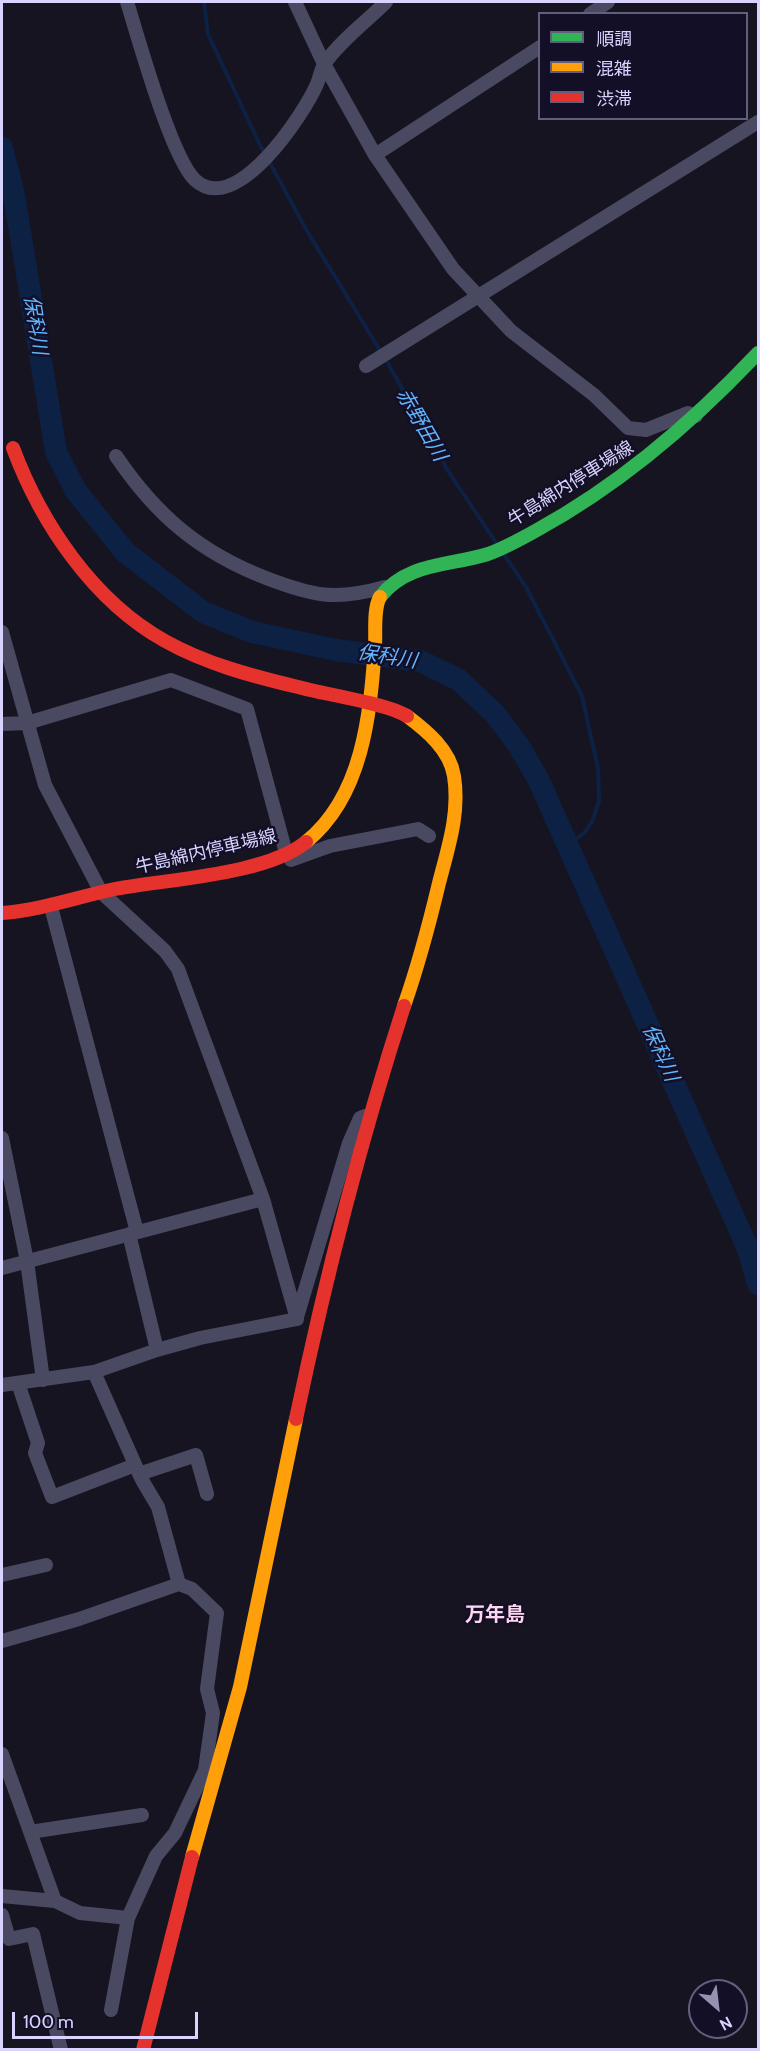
<!DOCTYPE html>
<meta charset="utf-8">
<style>
body{margin:0}
#map{position:relative;width:760px;height:2051px;overflow:hidden;background:#161421;font-family:Cabin,"Noto Sans JP",sans-serif}
canvas{display:block}
.frame{position:absolute;inset:0;border:3px solid #d9d4ff;pointer-events:none}
.legend{position:absolute;left:538px;top:12px;width:210px;height:108px;box-sizing:border-box;background:#130f26;border:2px solid #625e7d;margin:0;padding:8px 10px;list-style:none;font-size:18px;color:#d9d4ff}
.legend li{display:flex;align-items:center;gap:12px;height:30px}
.legend b{width:30px;border:2px solid #625e7d}
.north{position:absolute;left:688px;top:1979px;width:60px;height:60px;box-sizing:border-box;background:#130f26;border:2px solid #625e7d;border-radius:50%;rotate:152deg;font-size:16px;font-weight:700;line-height:24px;text-align:center;color:#d9d4ff}
.north::after{content:'';display:block;margin:auto;width:21px;height:27px;background:#9591b1;clip-path:polygon(50% 0,100% 100%,50% 72%,0 100%)}
.scale{position:absolute;left:12px;top:2012px;width:186px;height:27px;box-sizing:border-box;border:3px solid #d9d4ff;border-top:0;padding-left:8px;font-size:18px;line-height:21px;white-space:nowrap;color:#d9d4ff;-webkit-text-stroke:4px #130f26;paint-order:stroke}
</style>
<div id="map">
<canvas width="760" height="2051"></canvas>
<div class="frame"></div>
<ul class="legend">
<li><b style="height:8px;background:#30b455"></b>順調</li>
<li><b style="height:8px;background:#ff9f0a"></b>混雑</li>
<li><b style="height:8px;background:#e5322d"></b>渋滞</li>
</ul>
<div class="north">N</div>
<div class="scale">100 m</div>
</div>
<script>
const c = document.querySelector('canvas').getContext('2d');
c.lineJoin = 'round';
function strokePath(path, color, width, dash) { c.strokeStyle = color; c.lineWidth = width; c.lineCap = dash ? 'butt' : 'round'; c.setLineDash(dash || []); c.stroke(path); }
function write(font, color, halo, rows, align = 'center') {
  c.font = font + ' Cabin,"Noto Sans JP",sans-serif'; c.lineWidth = 5; c.setLineDash([]); c.textBaseline = 'middle'; c.strokeStyle = halo; c.fillStyle = color; for (const [text, x, y, turn = 0] of rows) {
    c.save(); c.translate(x, y); c.rotate((+turn || 0) * Math.PI / 180); c.textAlign = isNaN(turn) ? turn : align; if (halo) c.strokeText(text, 0, 0); c.fillText(text, 0, 0); c.restore();
  }
}
const stream = new Path2D(`
 M204 2 208 34 258 141 307 231 381 352
 M385 358 448 471 497 544
 M503 553 526 587 582 696 598 769 599 801 592 822 584 833 568 846`);
const river = new Path2D(`
 M2 148 14 195 56 452 76 491 125 552 203 612 252 632 336 650 420 661 459 680 495 714 519 746 539 781 748 1249 758 1284`);
const street = new Path2D(`
 M127 2C138 37 171 157 195 180 236 218 304 114 317 84 320 77 321 68 325 63 341 40 367 21 386 2
 M295 2 324 64 375 155 453 269 511 331 594 395 628 428 646 430 688 413 696 416
 M590 14 608 2
 M375 155 540 47
 M366 366 758 122
 M116 456C156 515 199 552 266 578 313 596 335 601 385 587
 M2 632 45 785 101 892 165 951 178 969 263 1199 297 1319
 M2 724 27 723 171 680 247 709 286 853
 M291 860 330 846 418 829 429 836
 M51 907 137 1232
 M2 1138 27 1261 43 1380
 M129 1234 157 1350
 M2 1268 263 1199
 M297 1317 349 1143 360 1118 365 1116
 M94 1372 142 1480 158 1507 179 1584
 M18 1383 38 1443 35 1453 52 1497 135 1465
 M2 1385 94 1372 157 1350 200 1338 297 1319
 M139 1474 196 1455 207 1494
 M2 1575 46 1565
 M2 1641 79 1619 179 1584 192 1589 217 1613 207 1689 213 1713 205 1770 175 1833 156 1856 128 1918 80 1913 55 1901 2 1896
 M2 1754 55 1901
 M30 1832 142 1815
 M2 1915 9 1939 33 1934 61 2050
 M111 2010 128 1918`);
const fast = new Path2D(`
 M380 597C407 562 450 566 488 554 505 548 521 539 537 530 621 484 693 422 758 353`);
const slow = new Path2D(`
 M306 842C363 796 370 715 375 647 376 633 373 609 380 597
 M404 1006C418 966 429 925 439 883 448 848 460 813 454 776 450 750 427 731 407 716
 M192 1857 240 1687 296 1419`);
const jam = new Path2D(`
 M13 448C41 523 93 601 165 641 206 664 252 676 298 687 323 694 389 704 407 716
 M2 913C41 910 77 897 115 889 167 879 266 875 306 842
 M296 1419C325 1280 360 1142 404 1006
 M143 2050 192 1857`);
const streetNames = [
 ["牛島綿内停車場線",571,484,-32],
 ["牛島綿内停車場線",206,852,-13]
];
const waterNames = [
 ["保科川",35,325,81],
 ["赤野田川",421,425,60],
 ["保科川",387,657,9],
 ["保科川",660,1053,66]
];
const neighbourhoodNames = [
 ["万年島",495,1615]
];
strokePath(stream, '#0d2144', 4);
strokePath(river, '#0d2144', 22);
strokePath(street, '#4a4962', 14);
strokePath(fast, '#30b455', 14);
strokePath(slow, '#ff9f0a', 14);
strokePath(jam, '#e5322d', 14);
write('18px', '#d9d4ff', '#130f26', streetNames);
write('italic 20px', '#62b6ff', '#130f26', waterNames);
write('bold 20px', '#ffd6f0', '#130f26', neighbourhoodNames);
</script>
